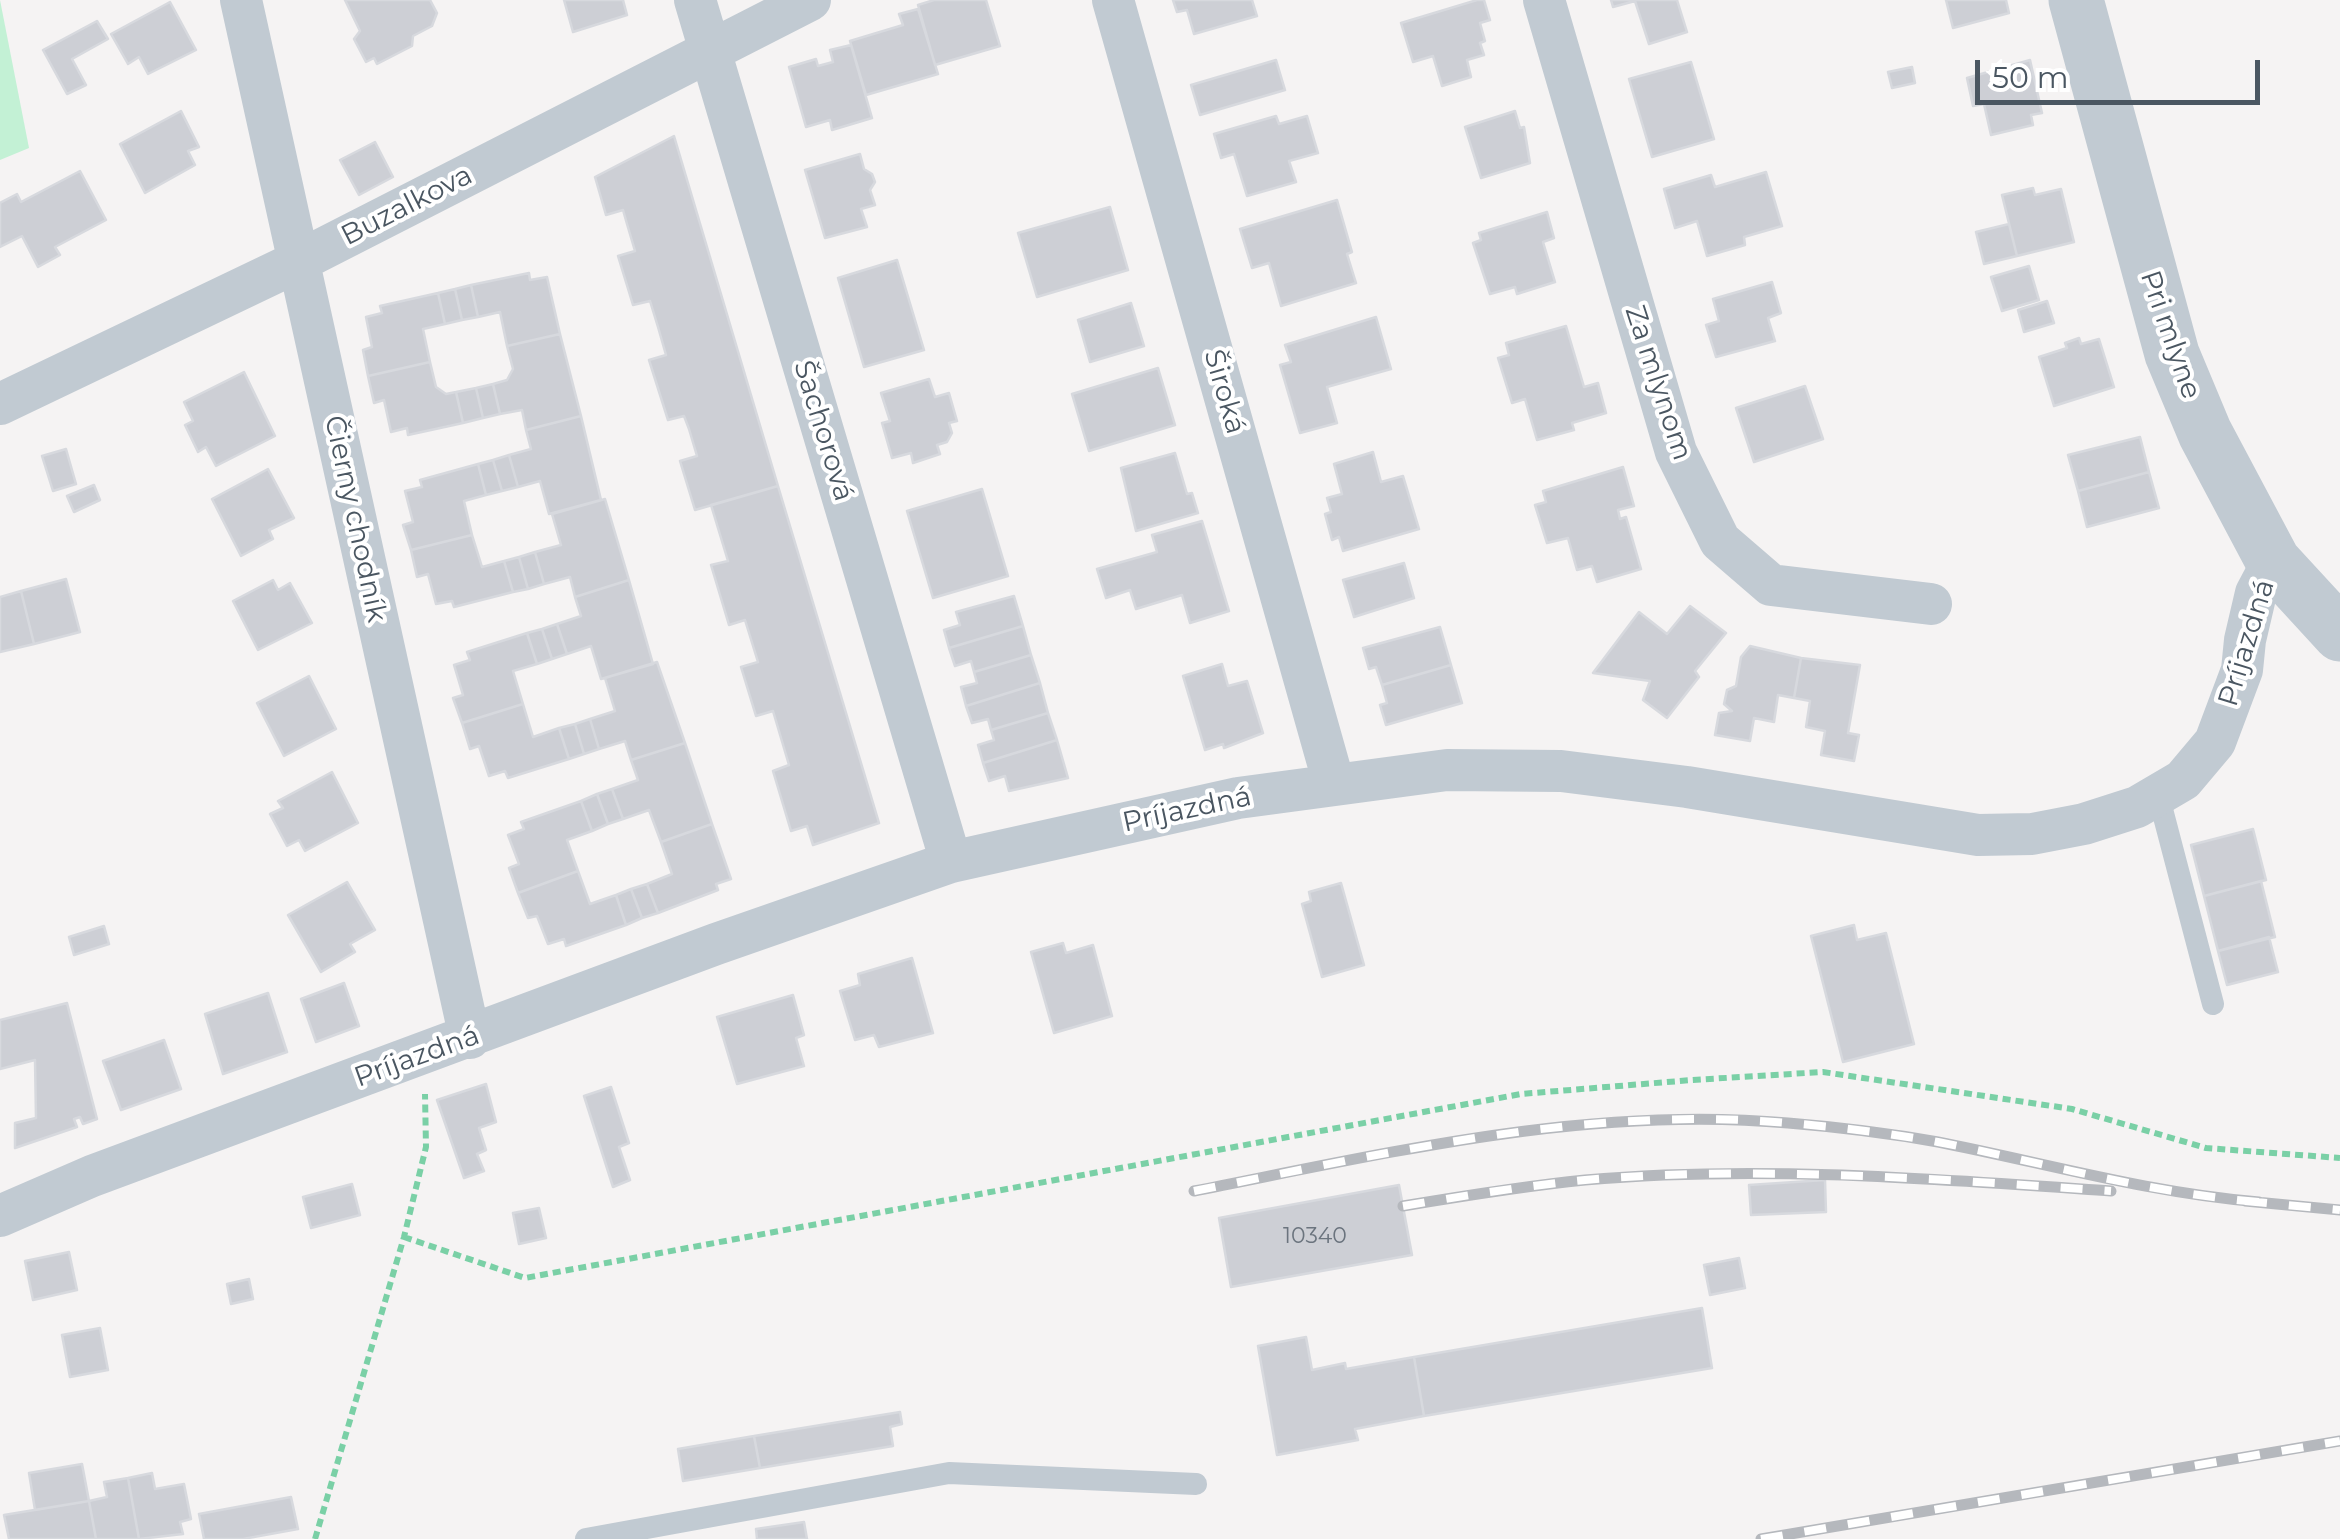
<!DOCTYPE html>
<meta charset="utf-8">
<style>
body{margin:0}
#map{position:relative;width:2340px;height:1539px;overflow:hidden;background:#f5f3f3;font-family:Montserrat,sans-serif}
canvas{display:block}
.scale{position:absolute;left:1975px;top:60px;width:285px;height:45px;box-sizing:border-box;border:5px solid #4a5661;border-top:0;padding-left:12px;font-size:30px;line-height:35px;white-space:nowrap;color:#4a5661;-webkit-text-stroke:8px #fff;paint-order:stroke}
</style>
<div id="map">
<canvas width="2340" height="1539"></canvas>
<div class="scale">50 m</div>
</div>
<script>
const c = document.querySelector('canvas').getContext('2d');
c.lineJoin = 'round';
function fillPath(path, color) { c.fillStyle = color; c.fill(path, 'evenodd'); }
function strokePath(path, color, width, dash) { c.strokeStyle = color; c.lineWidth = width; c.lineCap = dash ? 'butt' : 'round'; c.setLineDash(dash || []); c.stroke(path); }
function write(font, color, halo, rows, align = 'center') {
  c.font = font + ' Montserrat,sans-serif'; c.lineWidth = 8; c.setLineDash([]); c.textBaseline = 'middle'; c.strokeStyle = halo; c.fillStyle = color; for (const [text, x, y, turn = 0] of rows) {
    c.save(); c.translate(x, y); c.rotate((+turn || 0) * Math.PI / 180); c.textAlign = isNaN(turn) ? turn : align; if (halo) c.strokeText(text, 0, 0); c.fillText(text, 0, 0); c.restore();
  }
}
const green = new Path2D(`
 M0 0 29 148 0 160Z`);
const building = new Path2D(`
 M345 0H430L437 13 432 26 413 36 412 46 377 64 374 58 366 62 354 39 360 31Z
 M564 0H623L627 15 573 32Z
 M934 0H986L1000 46 935 65 918 5Z
 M1173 0H1252L1257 16 1194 34 1187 10 1177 12Z
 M1477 0H1484L1490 20 1480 23 1485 41 1480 43 1484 55 1467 60 1471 77 1442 86 1433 56 1413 62 1401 23Z
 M1611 0H1677L1687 32 1649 44 1635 1 1613 7Z
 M1946 0H2006L2009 13 1953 28Z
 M170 2 196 50 148 74 139 57 128 64 111 34Z
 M918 9 938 74 866 95 850 41 903 25 899 14Z
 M97 21 108 39 72 59 86 85 67 94 43 50Z
 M851 45 872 118 832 130 830 120 806 127 789 67 816 59 818 66 833 62 830 50Z
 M1276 60 1285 90 1200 115 1191 85Z
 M2030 60 2042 113 2031 115 2033 125 1991 135 1984 104 1973 106 1967 78Z
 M1691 62 1714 139 1652 157 1629 79Z
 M1912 67 1915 83 1892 88 1888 72Z
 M181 111 199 147 188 151 195 165 145 193 120 144Z
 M1515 111 1520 128 1524 127 1530 163 1481 178 1465 127Z
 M1276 116 1279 124 1307 116 1318 153 1289 161 1296 182 1247 196 1234 154 1221 158 1214 134Z
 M674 136 778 486 695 510 680 461 697 456 689 429 684 416 668 420 649 360 666 355 658 327 650 301 633 305 618 256 635 251 627 224 623 210 606 215 595 177Z
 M375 142 393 177 359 195 340 160Z
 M860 154 864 169 872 174 875 182 870 190 875 205 861 209 867 227 825 238 805 170Z
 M80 171 106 220 55 247 60 255 38 267 22 236 0 247V203L17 194 21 202Z
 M1766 172 1782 226 1744 237 1745 245 1707 256 1697 221 1675 228 1664 189 1711 175 1715 187Z
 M2033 188 2035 195 2061 189 2074 242 2017 256 2002 195Z
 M1337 200 1352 252 1347 254 1356 283 1281 306 1269 263 1252 268 1240 229Z
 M1110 207 1128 270 1037 297 1018 233Z
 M1547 212 1554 238 1543 242 1555 282 1517 294 1515 287 1490 294 1473 243 1481 240 1479 233Z
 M2009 224 2017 256 1984 264 1976 232Z
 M897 260 924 350 864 367 838 278Z
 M2029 266 2039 300 2002 311 1991 277Z
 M529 273 530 280 547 277 560 334 507 346 500 312 478 317 471 285Z
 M1772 282 1781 313 1768 318 1775 341 1716 357 1706 325 1719 321 1713 299Z
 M471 285 478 317 462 320 455 289Z
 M455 289 462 320 445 324 438 293Z
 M438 293 445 324 423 329 430 362 368 376 363 350 372 347 366 317 382 313 380 306Z
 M2047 301 2054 323 2024 332 2018 310Z
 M1131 303 1144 346 1090 362 1078 320Z
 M1376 317 1391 369 1327 387 1337 423 1300 433 1280 365 1291 362 1285 345Z
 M1566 326 1584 387 1598 383 1606 413 1572 423 1574 430 1537 440 1525 399 1512 403 1498 358 1509 355 1506 343Z
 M560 334 581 416 526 430 522 410 500 414 493 384 507 380 513 369 507 346Z
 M2079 338 2081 344 2099 339 2114 387 2054 406 2039 357 2067 348 2065 343Z
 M430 362 436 387 446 394 456 392 463 423 408 435 407 428 391 432 384 400 374 403 368 376Z
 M1158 368 1175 425 1089 451 1072 394Z
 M244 372 275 436 216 466 206 447 198 452 185 425 193 421 184 402Z
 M929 379 935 397 949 393 957 421 949 423 952 433 947 442 937 445 940 454 913 463 911 453 892 458 882 423 890 421 881 393Z
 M493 384 500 414 483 418 476 388Z
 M1805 386 1823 439 1754 462 1736 408Z
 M476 388 483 418 463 423 456 392Z
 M581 416 601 500 549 514 540 481 518 487 509 455 531 449 526 430Z
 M2140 437 2149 472 2078 491 2068 455Z
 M66 449 76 484 53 491 42 456Z
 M1373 452 1381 482 1403 476 1419 529 1343 551 1339 537 1332 540 1325 514 1331 512 1327 498 1342 494 1334 464Z
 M1175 453 1187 494 1192 493 1198 513 1136 531 1121 468Z
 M509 455 518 487 502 491 493 460Z
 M493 460 502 491 486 495 478 464Z
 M478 464 486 495 464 501 472 535 411 550 403 525 413 522 405 491 422 487 420 480Z
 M1623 467 1634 506 1618 510 1620 519 1626 517 1641 569 1597 582 1592 566 1577 570 1568 538 1547 543 1535 505 1546 502 1543 491Z
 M268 469 294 518 269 530 273 539 241 556 212 499Z
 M2149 472 2159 508 2087 527 2078 491Z
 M94 485 100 500 74 512 67 496Z
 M778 486 879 823 813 845 807 826 791 831 773 771 789 765 773 711 756 716 741 667 758 662 745 620 729 625 711 565 728 561 711 505Z
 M982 489 1008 576 933 598 907 511Z
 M605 499 629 580 575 597 570 577 544 584 535 552 561 545 552 514Z
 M1202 521 1229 611 1190 623 1182 595 1136 609 1130 590 1106 598 1097 569 1157 552 1152 535Z
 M472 535 482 567 504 561 513 592 454 607 452 601 436 604 428 574 417 577 411 550Z
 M535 552 544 584 528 589 519 557Z
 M519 557 528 589 513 592 504 561Z
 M1404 563 1414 598 1354 617 1343 580Z
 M66 579 80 632 34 644 21 591Z
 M273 580 278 590 290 583 312 623 258 650 233 601Z
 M629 580 653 664 601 679 591 646 567 654 557 624 581 616 575 597Z
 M21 591 34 644 0 652V597Z
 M1014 596 1023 626 949 648 944 630 960 625 956 612Z
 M1690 606 1726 633 1695 671 1699 677 1667 718 1643 700 1650 681 1593 673 1639 612 1667 634Z
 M557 624 567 654 552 659 542 629Z
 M1023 626 1031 655 974 672 971 661 955 666 949 648Z
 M1440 627 1451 665 1382 685 1376 667 1369 669 1363 648Z
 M542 629 552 659 537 664 527 633Z
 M527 633 537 664 513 671 523 704 462 723 453 698 463 695 454 665 470 660 467 652Z
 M1750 646 1801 658 1794 698 1778 695 1774 722 1754 718 1750 741 1715 735 1719 713 1732 711 1724 704 1727 690 1736 686 1741 657Z
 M1031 655 1040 683 966 706 961 687 977 683 974 672Z
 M1801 658 1860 665 1848 733 1859 735 1854 761 1821 755 1825 731 1806 727 1810 701 1794 698Z
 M657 662 685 743 631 760 625 741 599 749 590 719 615 711 605 678Z
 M1222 664 1228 686 1247 681 1263 733 1224 748 1223 744 1205 750 1183 676Z
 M1451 665 1462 703 1386 725 1380 705 1387 703 1382 685Z
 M309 676 336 729 284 756 257 703Z
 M1040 683 1048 713 991 730 988 719 972 723 966 706Z
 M523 704 533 737 559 728 569 759 508 778 505 771 489 776 479 746 470 749 462 723Z
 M1048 713 1057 740 983 763 978 745 994 740 991 730Z
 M590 719 599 749 584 754 575 724Z
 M575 724 584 754 569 759 559 728Z
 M1057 740 1068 778 1009 791 1005 776 989 781 983 763Z
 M685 743 712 824 661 842 649 810 623 819 612 789 638 780 631 760Z
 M332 772 358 823 305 851 299 840 287 846 270 814 283 808 278 801Z
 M612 789 623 819 608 824 597 794Z
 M597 794 608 824 592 831 581 801Z
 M581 801 592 831 567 840 578 871 518 893 509 868 519 864 508 835 524 829 521 822Z
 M712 824 731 879 716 884 718 890 658 913 647 884 672 874 661 842Z
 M2253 829 2266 880 2204 896 2191 845Z
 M578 871 590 904 616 895 626 925 566 946 564 939 548 944 537 916 528 918 518 893Z
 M2261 881 2275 937 2218 951 2204 896Z
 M347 882 375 930 350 944 355 952 321 972 288 915Z
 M1341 883 1364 965 1322 977 1302 904 1311 901 1309 892Z
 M647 884 658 913 642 918 631 889Z
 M631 889 642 918 626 925 616 895Z
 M1854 925 1857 940 1886 933 1914 1044 1843 1062 1811 936Z
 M104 926 109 944 74 955 69 937Z
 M2269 937 2278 972 2227 985 2218 951Z
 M1063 943 1066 953 1093 945 1112 1016 1054 1033 1031 952Z
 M912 958 933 1033 879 1047 874 1035 855 1040 840 991 860 985 858 974Z
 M344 983 359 1026 316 1042 301 999Z
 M268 993 287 1052 223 1074 205 1014Z
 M793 995 804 1035 796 1038 804 1066 737 1084 717 1017Z
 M67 1003 97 1119 83 1124 80 1117 74 1119 77 1127 15 1148V1123L36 1118 35 1060 0 1069V1020Z
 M164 1040 181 1089 121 1110 103 1061Z
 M486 1084 496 1122 479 1128 486 1150 477 1154 484 1171 464 1178 437 1100Z
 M611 1087 629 1143 619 1147 630 1180 613 1187 584 1096Z
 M1825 1180 1826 1212 1751 1215 1749 1185Z
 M352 1184 360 1215 311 1228 303 1197Z
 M1399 1185 1412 1255 1231 1287 1219 1218Z
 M539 1208 546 1238 519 1244 513 1213Z
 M69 1252 77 1290 33 1300 25 1261Z
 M1739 1258 1745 1288 1710 1295 1704 1265Z
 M249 1279 253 1299 231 1304 227 1284Z
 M1702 1308 1712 1368 1424 1416 1414 1357Z
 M100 1328 108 1370 70 1377 62 1335Z
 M1306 1337 1312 1370 1345 1363 1346 1369 1414 1357 1424 1416 1355 1429 1358 1440 1277 1455 1258 1346Z
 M900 1412 902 1424 890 1427 893 1446 760 1468 754 1436Z
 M754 1436 760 1468 683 1481 678 1449Z
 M82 1464 89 1501 35 1510 29 1473Z
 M152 1473 155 1489 184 1484 191 1519 180 1522 183 1534 139 1539 128 1478Z
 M128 1478 139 1539H96L89 1501 107 1497 104 1482Z
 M291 1497 298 1529 243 1539H204L199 1514Z
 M89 1501 96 1539H9L4 1515Z
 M804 1522 807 1539H757L756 1529Z`);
const path = new Path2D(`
 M404 1237 525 1278 1521 1094 1692 1080 1823 1072 2072 1109 2206 1148 2340 1158
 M315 1539 404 1237 426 1147 425 1094`);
const service = new Path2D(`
 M2158 794 2213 1004
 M586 1539 949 1473 1196 1484`);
const minor = new Path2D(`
 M241 0 470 1038
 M695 0 951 862
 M1113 0 1334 784
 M1544 0 1676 452 1720 541 1771 585 1931 604
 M0 404 299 261 810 0
 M0 1216 92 1176 716 944 951 862 1238 798 1447 770 1561 771 1687 787 1978 835 2032 834 2084 824 2137 807 2183 780 2215 742 2242 670 2245 640 2256 593 2273 561`);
const tertiary = new Path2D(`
 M2076 0 2172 354 2205 433 2273 561 2340 634`);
const rail = new Path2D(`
 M1194 1191C1388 1153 1588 1105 1788 1123 1838 1127 1888 1133 1938 1142 2045 1163 2149 1193 2259 1202
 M2245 1201 2340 1210
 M1403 1206C1463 1196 1524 1186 1585 1180 1760 1165 1936 1179 2111 1191
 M1761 1539 2340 1441`);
const numberNames = [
 ["10340",1315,1237]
];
const streetNames = [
 ["Buzalkova",407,206,-27],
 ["Pri mlyne",2170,335,71],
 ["Za mlynom",1658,383,72],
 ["Široká",1224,392,74],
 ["Šachorová",823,431,73],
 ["Čierny chodník",355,519,78],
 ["Príjazdná",2247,643,-73],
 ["Príjazdná",1187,810,-12],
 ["Príjazdná",417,1057,-20]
];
fillPath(green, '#c3f1d5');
fillPath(building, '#cdcfd5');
strokePath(building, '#d7d9de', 2.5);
strokePath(path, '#7ad0a6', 6, [8, 5]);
strokePath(service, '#c1cad2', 22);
strokePath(minor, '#c1cad2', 42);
strokePath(tertiary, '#c1cad2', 55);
strokePath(rail, '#b5b8bd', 11);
strokePath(rail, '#fff', 8, [22]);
write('22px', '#6b747e', null, numberNames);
write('28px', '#4a5661', '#fff', streetNames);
</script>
